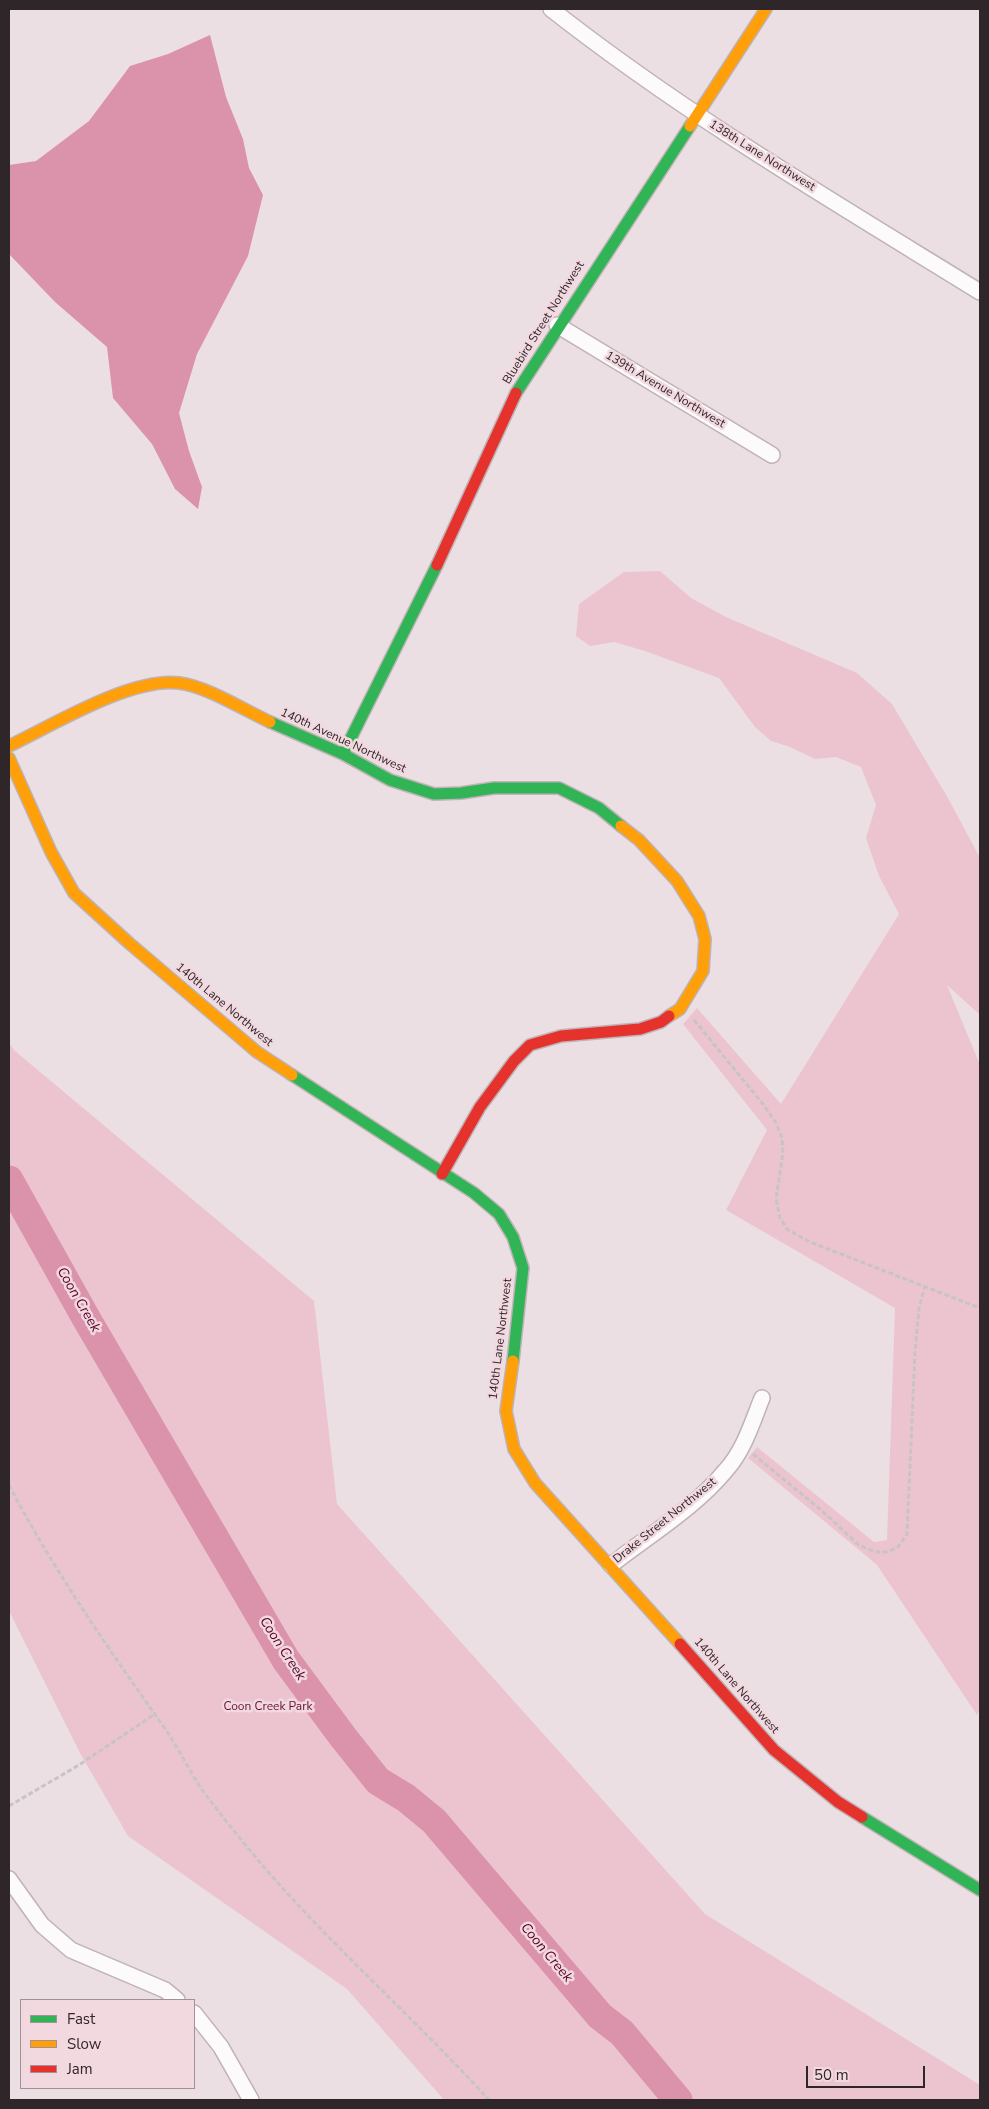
<!DOCTYPE html>
<style>
body{margin:0}
#map{position:relative;width:989px;height:2109px;overflow:hidden;background:#ecdfe3;font-family:"Nunito Sans",sans-serif}
canvas{display:block}
.frame{position:absolute;inset:0;border:10px solid #2f2629;pointer-events:none}
.legend{position:absolute;left:20px;top:1999px;width:175px;height:90px;box-sizing:border-box;background:#f2d9e0;border:1px solid #a49197;margin:0;padding:6px 9px;list-style:none;font-size:15px;color:#2f2629}
.legend li{display:flex;align-items:center;gap:10px;height:25px}
.legend b{width:25px;border:1px solid #a49197}
.scale{position:absolute;left:806px;top:2066px;width:119px;height:22px;box-sizing:border-box;border:2px solid #2f2629;border-top:0;padding-left:6px;font-size:15px;line-height:18px;white-space:nowrap;color:#2f2629;-webkit-text-stroke:4px #f2d9e0;paint-order:stroke}
</style>
<div id="map">
<canvas width="989" height="2109"></canvas>
<div class="frame"></div>
<ul class="legend">
<li><b style="height:6px;background:#30b455"></b>Fast</li>
<li><b style="height:6px;background:#ff9f0a"></b>Slow</li>
<li><b style="height:6px;background:#e5322d"></b>Jam</li>
</ul>
<div class="scale">50 m</div>
</div>
<script>
const c = document.querySelector('canvas').getContext('2d');
c.lineJoin = 'round';
function fillPath(path, color) { c.fillStyle = color; c.fill(path, 'evenodd'); }
function strokePath(path, color, width, dash) { c.strokeStyle = color; c.lineWidth = width; c.lineCap = dash ? 'butt' : 'round'; c.setLineDash(dash || []); c.stroke(path); }
function write(font, color, halo, rows, align = 'center') {
  c.font = font + ' "Nunito Sans",sans-serif'; c.lineWidth = 5; c.setLineDash([]); c.textBaseline = 'middle'; c.strokeStyle = halo; c.fillStyle = color; for (const [text, x, y, turn = 0] of rows) {
    c.save(); c.translate(x, y); c.rotate((+turn || 0) * Math.PI / 180); c.textAlign = isNaN(turn) ? turn : align; if (halo) c.strokeText(text, 0, 0); c.fillText(text, 0, 0); c.restore();
  }
}
const green = new Path2D(`
 M660 571 691 598 726 617 857 673 892 704 948 798 980 858V1015L947 985 980 1065V1709L977 1715 877 1565 748 1458 757 1447 874 1542 887 1540 895 1308 726 1210 767 1130 683 1024 697 1008 781 1104 899 914 879 876 866 838 876 805 861 767 836 757 815 759 790 747 771 741 755 727 719 678 645 651 614 642 590 646 576 636 579 604 624 572Z
 M9 1043 15 1051 314 1301 337 1504 705 1914 980 2085V2100H444L347 1989 128 1836 80 1753 9 1611Z`);
const water = new Path2D(`
 M210 35 226 97 243 139 249 168 263 195 248 256 197 354 179 413 189 451 202 487 198 509 175 489 152 444 113 398 107 347 55 302 9 254V165L36 161 89 121 130 66 168 54Z`);
const river = new Path2D(`
 M9 1180 86 1318 286 1660 343 1737 378 1781 406 1798 434 1821 600 2016 622 2033 678 2100`);
const path = new Path2D(`
 M694 1020 763 1104 776 1123 782 1138 783 1153 776 1199 780 1218 788 1230 810 1242 980 1308
 M753 1454 821 1510 859 1545 875 1552H887L898 1547 907 1534 915 1352 919 1308 925 1286
 M9 1485C54 1571 110 1651 166 1730 180 1751 191 1774 205 1794 228 1824 253 1855 278 1883 345 1958 421 2025 489 2100
 M9 1806 79 1765 155 1714`);
const street = new Path2D(`
 M551 9C686 115 834 202 980 292
 M557 325 772 455
 M611 1565C648 1536 696 1507 726 1470 744 1450 752 1423 762 1398
 M9 1879 42 1925 71 1950 165 1990 177 2000
 M194 2013 221 2047 251 2100`);
const fast = new Path2D(`
 M516 393 690 126
 M270 722 343 754 390 780 434 794 461 793 494 788H559L599 808 621 826
 M343 754 437 565
 M292 1075 474 1193 499 1214 513 1237 523 1268 513 1361
 M862 1817 980 1890`);
const slow = new Path2D(`
 M690 126 766 9
 M9 746C53 725 131 677 179 683 206 686 244 710 270 722
 M9 758 51 852 74 893 129 943 257 1052 292 1075
 M621 826 639 840 677 881 699 916 705 939 703 971 680 1009 669 1016
 M513 1361 506 1411 514 1449 535 1483 680 1644`);
const jam = new Path2D(`
 M437 565 516 393
 M442 1174 480 1107 514 1061 530 1045 561 1036 640 1029 661 1022 669 1016
 M680 1644 774 1750 838 1802 862 1817`);
const streetNames = [
 ["138th Lane Northwest",762,156,32],
 ["Bluebird Street Northwest",544,323,-58],
 ["139th Avenue Northwest",665,390,31],
 ["140th Avenue Northwest",343,741,25],
 ["140th Lane Northwest",224,1005,40],
 ["140th Lane Northwest",501,1339,-83],
 ["Drake Street Northwest",665,1521,-39],
 ["140th Lane Northwest",736,1686,49]
];
const parkNames = [
 ["Coon Creek Park",268,1707]
];
const waterNames = [
 ["Coon Creek",78,1300,60],
 ["Coon Creek",282,1649,57],
 ["Coon Creek",546,1953,50]
];
fillPath(green, '#ecc4cf');
fillPath(water, '#da93ab');
strokePath(river, '#da93ab', 29);
strokePath(street, '#beb3b6', 18);
strokePath(fast, '#beb3b6', 14);
strokePath(slow, '#beb3b6', 14);
strokePath(jam, '#beb3b6', 14);
strokePath(path, '#c8c4c5', 3, [5, 2.5]);
strokePath(street, '#fcfafb', 15);
strokePath(fast, '#30b455', 11);
strokePath(slow, '#ff9f0a', 11);
strokePath(jam, '#e5322d', 11);
write('12px', '#2f2629', '#f2d9e0', streetNames);
write('12px', '#670e36', '#f2d9e0', parkNames);
write('italic 14px', '#58002a', '#f2d9e0', waterNames);
</script>
